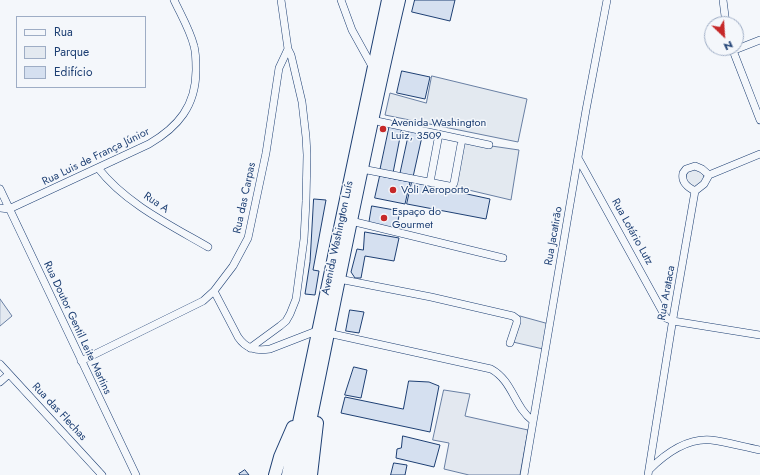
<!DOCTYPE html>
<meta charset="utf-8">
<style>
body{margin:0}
#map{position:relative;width:760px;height:475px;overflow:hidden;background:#f4f7fb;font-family:Jost,sans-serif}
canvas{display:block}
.legend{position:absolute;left:16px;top:16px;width:130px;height:72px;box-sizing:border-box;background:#f4f7fb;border:1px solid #9eadc5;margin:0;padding:5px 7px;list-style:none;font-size:12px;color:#1d3f73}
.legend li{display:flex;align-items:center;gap:8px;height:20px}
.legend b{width:20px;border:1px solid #9eadc5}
.north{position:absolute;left:704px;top:16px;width:40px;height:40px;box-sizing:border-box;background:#f4f7fb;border:1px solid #9eadc5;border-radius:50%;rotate:155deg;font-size:11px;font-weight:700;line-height:16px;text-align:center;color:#1d3f73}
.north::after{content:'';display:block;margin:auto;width:14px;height:18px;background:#c62828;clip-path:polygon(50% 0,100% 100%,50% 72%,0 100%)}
</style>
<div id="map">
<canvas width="760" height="475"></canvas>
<ul class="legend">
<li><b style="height:5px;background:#f4f7fb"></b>Rua</li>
<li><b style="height:11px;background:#e3e9f0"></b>Parque</li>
<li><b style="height:11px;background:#d5e0f0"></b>Edifício</li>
</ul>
<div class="north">N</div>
</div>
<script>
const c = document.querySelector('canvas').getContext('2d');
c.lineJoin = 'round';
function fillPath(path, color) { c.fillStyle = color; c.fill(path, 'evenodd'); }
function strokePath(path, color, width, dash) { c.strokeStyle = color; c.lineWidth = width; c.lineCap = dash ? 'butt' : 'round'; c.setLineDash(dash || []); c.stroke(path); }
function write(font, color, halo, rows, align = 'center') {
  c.font = font + ' Jost,sans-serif'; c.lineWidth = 3; c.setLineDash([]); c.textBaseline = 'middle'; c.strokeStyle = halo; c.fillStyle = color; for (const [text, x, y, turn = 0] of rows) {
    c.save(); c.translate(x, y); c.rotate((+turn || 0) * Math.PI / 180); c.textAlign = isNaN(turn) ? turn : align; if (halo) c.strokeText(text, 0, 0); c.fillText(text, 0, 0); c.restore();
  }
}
const green = new Path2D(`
 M432 76 527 99 518 142 385 115 390 93 426 103Z
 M464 142 519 150 511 200 456 187Z
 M697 168C702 173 705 175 704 181L694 188 686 183C686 171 686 171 697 168Z
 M0 299 12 316 0 326Z
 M520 316 549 324 543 349 513 342Z`);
const parking = new Path2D(`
 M444 390 470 394 465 416 528 430 520 475H469L444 469 449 443 433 440Z`);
const building = new Path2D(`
 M415 0H455L450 21 412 12Z
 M402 71 430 77 425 99 397 93Z
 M390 124 402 127 393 173 380 171Z
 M410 129 423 132 413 177 400 175Z
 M380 176 410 182 405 204 375 198Z
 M412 182 490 199 486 219 407 204Z
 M314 199 326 200 313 270 319 271 315 295 305 294 310 262Z
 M372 206 400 211 396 230 369 224Z
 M365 232 399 238 394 261 365 256 361 278H355L351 272 357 249 363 250Z
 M350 310 364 312 359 333 346 331Z
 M354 367 367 370 361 398 345 395Z
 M409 381 429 382 439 386 430 432 341 413 345 397 403 409Z
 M403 436 440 445 434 467 396 458 397 449 401 448Z
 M394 463 407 465 405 475H391Z
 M245 470 249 475H240L239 474Z`);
const street = new Path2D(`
 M341 0 352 30 373 68
 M723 0 726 24
 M732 48 760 120
 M732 51 760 40
 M372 120 489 145
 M578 158 666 318 673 321 760 335
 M98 168C125 203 170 225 208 247
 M362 169 449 186H452L454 183 462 139
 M430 182 439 134
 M0 189 136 475
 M695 191C687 187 681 182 683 173L686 169 695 166 702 169 709 175
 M0 208 9 209
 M9 209 149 144C178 127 196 106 196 70 196 62 196 53 194 46 190 30 181 15 174 0
 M351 221 503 258
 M339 279 431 297 513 316 517 319V322L510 343
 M214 291 238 337C246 349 256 351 270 349L319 330
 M328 333 491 369C513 381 514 407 533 421
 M250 348 280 326 286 321 290 314 296 299 304 239 306 201 307 155 306 137 302 102 291 55 288 49 281 0
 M81 361 203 301 214 291 233 266 248 238 266 153 279 68 288 49
 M0 364 102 475
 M0 382 9 374
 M649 470C665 454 687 438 711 440 727 442 744 447 760 450
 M524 475 586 110 607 0
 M648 475 674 312 695 191 704 184 709 175 760 154`);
const highway = new Path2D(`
 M275 475 280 457 293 427
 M288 475 388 0
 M299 475C332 317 362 157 399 0
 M311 475 317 423`);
const markers = [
 [383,129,4,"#c62828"],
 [393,190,4,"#c62828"],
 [384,218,4,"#c62828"]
];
const poiNames = [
 ["Avenida Washington",391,123],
 ["Luiz, 3509",391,136],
 ["Voli Aeroporto",401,190],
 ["Espaço do",392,212],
 ["Gourmet",392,225]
];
const streetNames = [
 ["Rua Luis de França Júnior",96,157,-26],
 ["Rua das Carpas",245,198,-78],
 ["Rua A",156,203,34],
 ["Rua Lotário Lutz",632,232,61],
 ["Rua Jacatirão",554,236,-80],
 ["Avenida Washington Luís",338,238,-78],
 ["Rua Arataca",667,293,-80],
 ["Rua Doutor Gentil Leite Martins",77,328,65],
 ["Rua das Flechas",59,412,47]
];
fillPath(green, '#e3e9f0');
strokePath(green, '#687fa3', 1);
fillPath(parking, '#e3e8f0');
strokePath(parking, '#687fa3', 1);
fillPath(building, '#d5e0f0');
strokePath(building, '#1d3f73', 1);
strokePath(street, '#1d3f73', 8);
strokePath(highway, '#1d3f73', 14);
strokePath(street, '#f4f7fb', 7);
strokePath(highway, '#f4f7fb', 12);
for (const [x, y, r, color] of markers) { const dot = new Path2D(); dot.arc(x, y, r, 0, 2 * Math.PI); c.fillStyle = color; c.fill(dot); strokePath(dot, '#f4f7fb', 1.5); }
write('11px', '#1d3f73', '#f4f7fb', poiNames, 'left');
write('11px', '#1d3f73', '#f4f7fb', streetNames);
</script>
